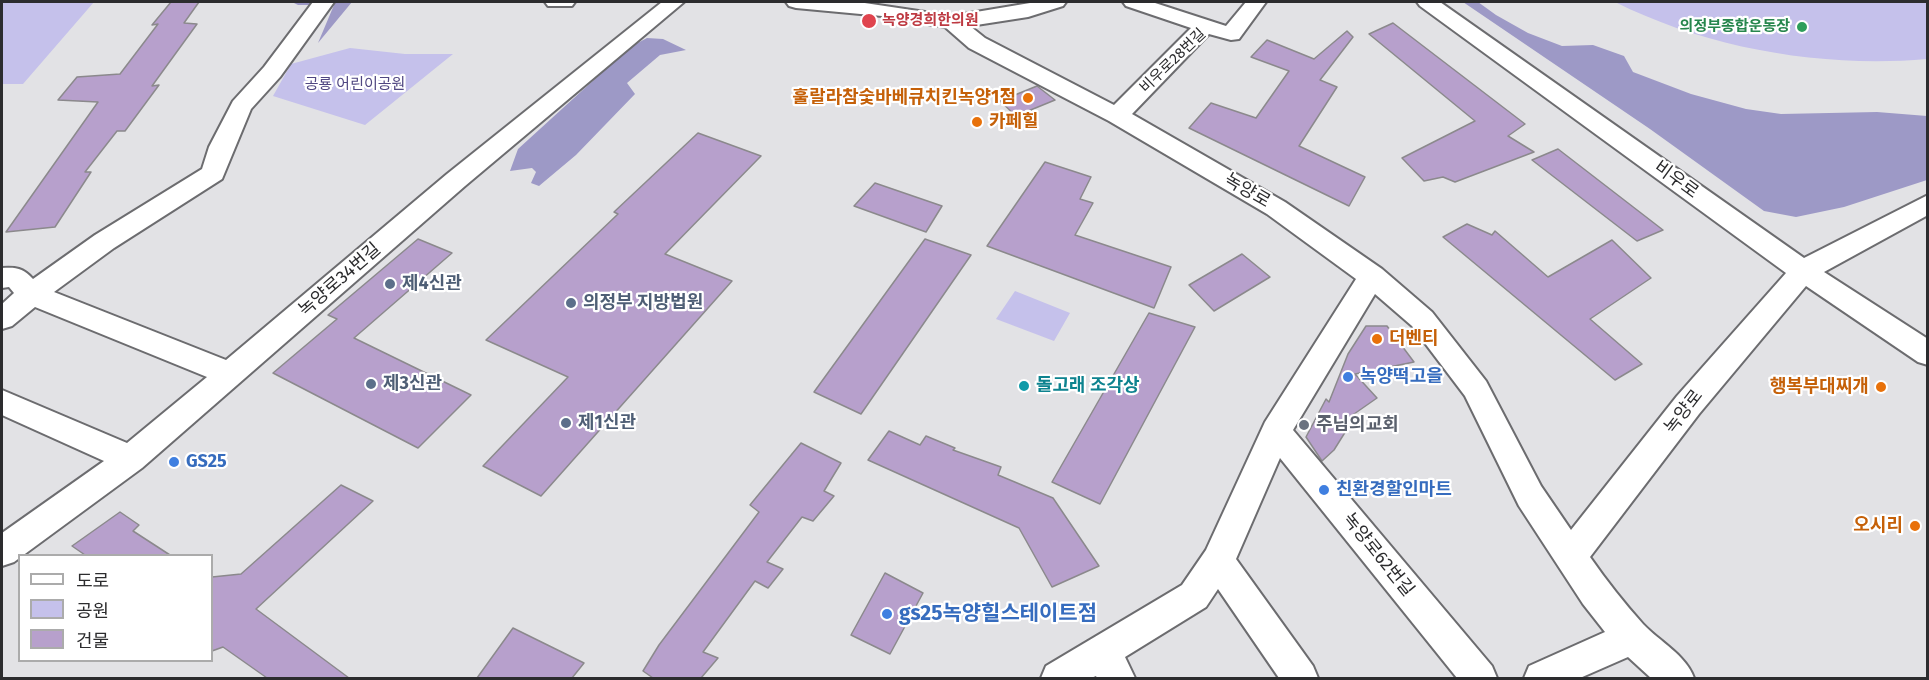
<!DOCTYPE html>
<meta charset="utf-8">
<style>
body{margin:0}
#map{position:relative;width:1929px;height:680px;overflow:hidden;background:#e2e2e5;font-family:"Fira Sans","Noto Sans KR",sans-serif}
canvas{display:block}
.frame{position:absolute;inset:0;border:3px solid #2c2c2e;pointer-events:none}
.legend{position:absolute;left:18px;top:554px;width:195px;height:108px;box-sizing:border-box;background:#fff;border:2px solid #ababab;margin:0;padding:8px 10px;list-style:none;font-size:18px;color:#2c2c2e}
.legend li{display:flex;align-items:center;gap:12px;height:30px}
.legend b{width:30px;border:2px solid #ababab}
</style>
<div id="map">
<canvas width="1929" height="680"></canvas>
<div class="frame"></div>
<ul class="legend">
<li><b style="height:8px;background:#fff"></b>도로</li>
<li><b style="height:16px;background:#c5c1eb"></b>공원</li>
<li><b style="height:16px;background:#b7a0cc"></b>건물</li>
</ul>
</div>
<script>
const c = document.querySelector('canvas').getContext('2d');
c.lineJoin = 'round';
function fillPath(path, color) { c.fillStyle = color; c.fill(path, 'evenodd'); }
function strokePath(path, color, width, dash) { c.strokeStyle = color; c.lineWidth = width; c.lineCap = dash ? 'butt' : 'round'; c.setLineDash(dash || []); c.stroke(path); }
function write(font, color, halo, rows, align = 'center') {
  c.font = font + ' "Fira Sans","Noto Sans KR",sans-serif'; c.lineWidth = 4.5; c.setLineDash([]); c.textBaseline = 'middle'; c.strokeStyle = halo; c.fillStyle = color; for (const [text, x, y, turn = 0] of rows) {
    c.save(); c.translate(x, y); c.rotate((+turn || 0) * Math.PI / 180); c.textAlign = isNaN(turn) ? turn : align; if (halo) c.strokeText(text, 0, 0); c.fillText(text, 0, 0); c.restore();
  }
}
const green = new Path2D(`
 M2 2H94L23 84H2Z
 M1615 2H1927V59C1823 68 1709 49 1615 2Z
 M350 48 405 54H453L365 125 273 96 291 64Z
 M1015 291 1070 313 1054 341 996 319Z`);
const forest = new Path2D(`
 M292 2H352L318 43 334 5H298Z
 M1463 2H1478L1496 15 1528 33 1562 46 1593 45 1624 56 1633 72 1691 94 1746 109 1781 114 1877 112 1927 116V180L1844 207 1796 217 1764 211 1650 129Z
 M647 38 663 39 686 50 660 55 627 83 635 94 576 155 539 186 531 183 536 172 532 168 510 171 518 149 630 47Z`);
const building = new Path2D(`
 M171 2H199L184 23 197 24 152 86 159 85 125 131H117L85 172H91L55 227 6 232 98 102 58 100 77 77 120 74 158 24 152 25Z
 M1393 23 1525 124 1508 136 1534 152 1455 182 1443 177 1424 181 1402 158 1475 121 1369 34Z
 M1347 31 1353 37 1320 80 1337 87 1299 146 1365 177 1349 206 1189 128 1211 103 1256 118 1289 71 1251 57 1267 40 1314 59Z
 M1037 86 1055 100 1016 116 1000 101Z
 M698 133 761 156 665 254 732 281 541 496 483 466 568 377 486 340 618 214 614 212Z
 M1558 149 1663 230 1637 241 1532 160Z
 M1045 162 1091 177 1080 199 1093 203 1075 235 1171 267 1154 308 987 246Z
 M875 183 942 206 926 232 854 206Z
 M1467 224 1492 235 1495 231 1548 277 1612 240 1651 278 1590 319 1642 364 1615 380 1443 237Z
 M418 239 452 253 354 338 471 395 418 448 273 373 337 319 328 315Z
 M925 239 971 255 861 414 814 392Z
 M1242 254 1270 277 1214 311 1189 285Z
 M1149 313 1195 327 1100 504 1052 482Z
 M1366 326H1387L1414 362 1355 374 1377 398 1344 421 1349 426 1334 450 1322 461 1306 437 1326 399 1329 402 1348 354Z
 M889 431 920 445 926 436 955 448 953 450 1001 467 998 475 1053 498 1099 566 1052 587 1019 528 868 460Z
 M801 443 841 463 824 491 834 496 813 521 802 517 767 562 783 569 768 588 755 581 703 652 718 658 701 678H653L643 671 659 645 759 512 750 505Z
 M341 485 373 501 256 609 349 678H267L223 647 212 651V577L241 574Z
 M120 512 139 525 133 531 170 555H85L72 546Z
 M885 573 923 593 890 654 851 635Z
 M513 628 584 663 572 678H477Z`);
const street = new Path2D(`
 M313 2H334L280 77 251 109 222 179 114 248 54 292 226 360 447 174 662 2H684L465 186 142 468 14 562 2 566V533L104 461 2 415V390L127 443 207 377 35 307 12 326 2 329V304L14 293 9 287 2 288V268C16 267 23 268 33 279L95 235 202 169 209 147 233 101 264 67Z
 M545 2H575L572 6H548Z
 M786 2H858L952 16 1036 2H1066L1063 6 1028 17 970 26 985 38 1114 105 1191 28 1126 6 1123 2H1152L1226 26 1246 2H1266L1239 39 1231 40 1209 34 1132 114 1285 202 1382 269 1432 312 1486 381 1541 486 1571 530 1677 396 1786 273 1420 6 1417 2H1440L1804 258 1928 195V215L1824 272 1928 339V365L1918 362 1806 286 1699 414 1590 557C1606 580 1624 603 1643 624 1660 642 1686 655 1694 678H1651L1628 657 1580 678H1524L1529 666 1605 632 1583 604 1519 506 1465 396 1412 326 1375 294 1293 430 1492 666 1497 678H1457L1280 458 1236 559 1313 666 1318 678H1279L1218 589 1206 607 1125 657 1135 678H1097L1096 676 1091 678H1041L1046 666 1182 585 1206 550 1265 422 1356 279 1267 214 1109 121 969 48 945 27 882 16 796 8 789 6Z`);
const markers = [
 [869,21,8,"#e0444e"],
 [1802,27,6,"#2e9e5b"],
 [1028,98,6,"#e8710a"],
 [977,122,6,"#e8710a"],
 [390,284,6,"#5c6f8a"],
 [571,303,6,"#5c6f8a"],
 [1377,339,6,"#e8710a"],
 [1348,377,6,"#3f7fe0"],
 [371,384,6,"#5c6f8a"],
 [1024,386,6,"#0f9aa8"],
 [1881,387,6,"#e8710a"],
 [566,423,6,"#5c6f8a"],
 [1304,425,6,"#6b7280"],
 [174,462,6,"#3f7fe0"],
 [1324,490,6,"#3f7fe0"],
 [1915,526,6,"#e8710a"],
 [887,614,6,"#3f7fe0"]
];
const farHealthnames = [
 ["녹양경희한의원",882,21]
];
const farLeisurenames = [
 ["의정부종합운동장",1790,27]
];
const farStreetnames = [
 ["비우로28번길",1173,61,-44]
];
const farParknames = [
 ["공룡 어린이공원",355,85]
];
const foodNames = [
 ["훌랄라참숯바베큐치킨녹양1점",1016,98],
 ["카페힐",989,122,"left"],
 ["더벤티",1389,339,"left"],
 ["행복부대찌개",1869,387],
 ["오시리",1903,526]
];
const streetNames = [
 ["비우로",1676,180,36],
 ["녹양로",1247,191,30],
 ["녹양로34번길",340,280,-41],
 ["녹양로",1684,412,-52],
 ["녹양로62번길",1378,555,51]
];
const serviceNames = [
 ["제4신관",402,284],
 ["의정부 지방법원",583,303],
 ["제3신관",383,384],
 ["제1신관",578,423]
];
const shopNames = [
 ["녹양떡고을",1360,377],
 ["GS25",186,462],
 ["친환경할인마트",1336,490]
];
const cultureNames = [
 ["돌고래 조각상",1036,386]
];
const worshipNames = [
 ["주님의교회",1316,425]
];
const nearShopnames = [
 ["gs25녹양힐스테이트점",899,614]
];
fillPath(green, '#c5c1eb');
fillPath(forest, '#9d99c6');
fillPath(building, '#b7a0cc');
strokePath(building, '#8b898c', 1.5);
strokePath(street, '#6c6c6f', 4);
fillPath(street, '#fff');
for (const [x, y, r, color] of markers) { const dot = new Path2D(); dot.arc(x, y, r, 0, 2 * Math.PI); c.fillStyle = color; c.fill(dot); strokePath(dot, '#fff', 2); }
write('bold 15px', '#be3a42', '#fff', farHealthnames, 'left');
write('bold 15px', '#27864d', '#fff', farLeisurenames, 'right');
write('15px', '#2c2c2e', '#fff', farStreetnames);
write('15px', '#504782', '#fff', farParknames);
write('bold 18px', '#c56008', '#fff', foodNames, 'right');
write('18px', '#2c2c2e', '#fff', streetNames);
write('bold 18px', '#4e5e75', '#fff', serviceNames, 'left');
write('bold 18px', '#366cbe', '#fff', shopNames, 'left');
write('bold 18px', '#0d838f', '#fff', cultureNames, 'left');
write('bold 18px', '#5b616d', '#fff', worshipNames, 'left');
write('bold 21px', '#366cbe', '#fff', nearShopnames, 'left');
</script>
